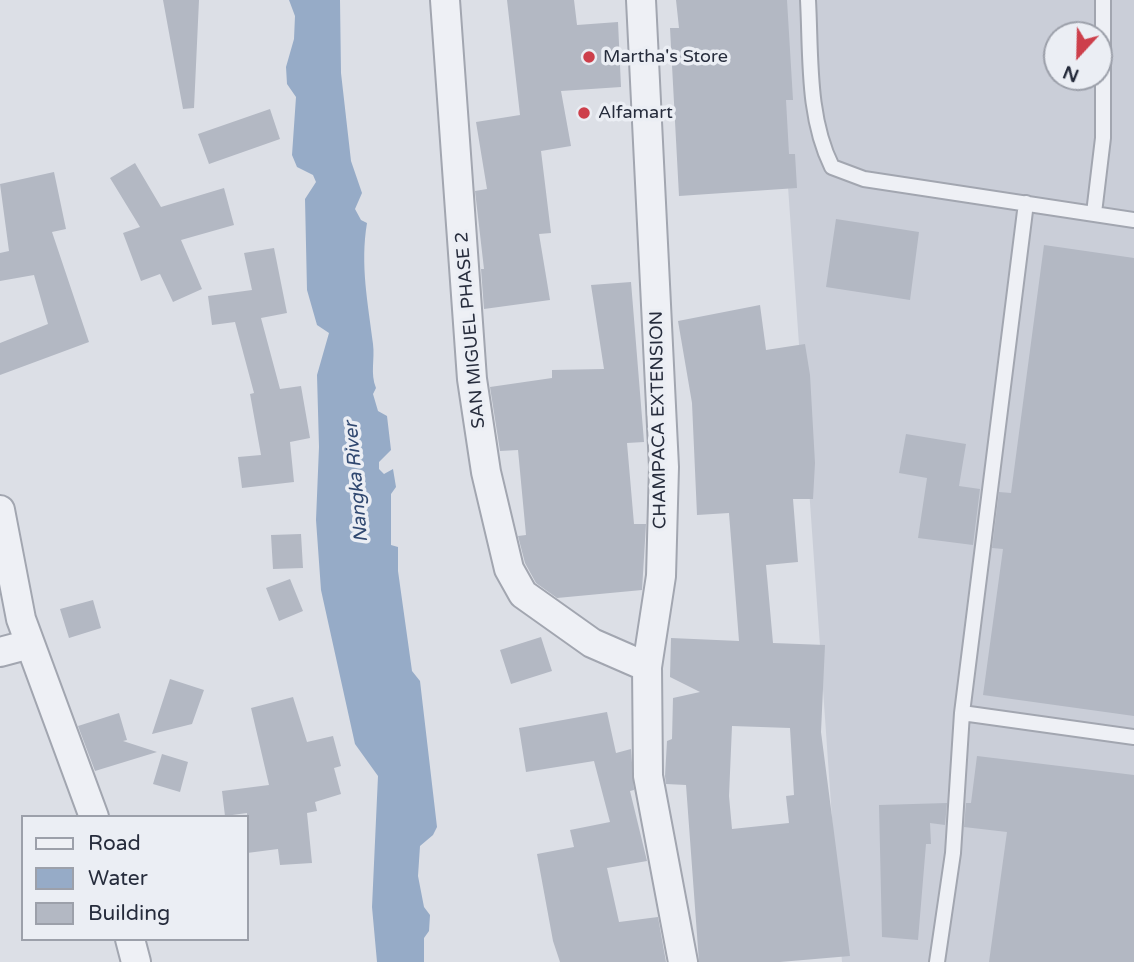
<!DOCTYPE html>
<style>
body{margin:0}
#map{position:relative;width:1134px;height:962px;overflow:hidden;background:#dcdfe6;font-family:"Varela Round",sans-serif}
canvas{display:block}
.legend{position:absolute;left:21px;top:815px;width:228px;height:126px;box-sizing:border-box;background:#ebeef4;border:2px solid #9ca0aa;margin:0;padding:9px 12px;list-style:none;font-size:21px;color:#262c3c}
.legend li{display:flex;align-items:center;gap:14px;height:35px}
.legend b{width:35px;border:2px solid #9ca0aa}
.north{position:absolute;left:1043px;top:21px;width:70px;height:70px;box-sizing:border-box;background:#ebeef4;border:2px solid #9ca0aa;border-radius:50%;rotate:202deg;font-size:19px;font-weight:700;line-height:28px;text-align:center;color:#262c3c}
.north::after{content:'';display:block;margin:auto;width:24px;height:32px;background:#cd3f4b;clip-path:polygon(50% 0,100% 100%,50% 72%,0 100%)}
</style>
<div id="map">
<canvas width="1134" height="962"></canvas>
<ul class="legend">
<li><b style="height:9px;background:#eef0f5"></b>Road</li>
<li><b style="height:19px;background:#96abc7"></b>Water</li>
<li><b style="height:19px;background:#b3b8c3"></b>Building</li>
</ul>
<div class="north">N</div>
</div>
<script>
const c = document.querySelector('canvas').getContext('2d');
c.lineJoin = 'round';
function fillPath(path, color) { c.fillStyle = color; c.fill(path, 'evenodd'); }
function strokePath(path, color, width, dash) { c.strokeStyle = color; c.lineWidth = width; c.lineCap = dash ? 'butt' : 'round'; c.setLineDash(dash || []); c.stroke(path); }
function write(font, color, halo, rows, align = 'center') {
  c.font = font + ' "Varela Round",sans-serif'; c.lineWidth = 7; c.setLineDash([]); c.textBaseline = 'middle'; c.strokeStyle = halo; c.fillStyle = color; for (const [text, x, y, turn = 0] of rows) {
    c.save(); c.translate(x, y); c.rotate((+turn || 0) * Math.PI / 180); c.textAlign = isNaN(turn) ? turn : align; if (halo) c.strokeText(text, 0, 0); c.fillText(text, 0, 0); c.restore();
  }
}
const built = new Path2D(`
 M775 0H1134V962H842ZM1057 35H1099V77H1057Z`);
const water = new Path2D(`
 M289 0H340L341 73 351 161 362 193 355 209 361 220 367 223C360 265 368 303 373 344 375 360 370 373 376 388L373 394 378 411 387 416 391 450 379 462V469L384 474 393 469 396 487 391 494V545L398 547V571L412 671 420 681 437 827 433 835 420 846 418 876 424 907 430 915 429 931 424 938V962H377L372 907 378 776 355 744 321 590 316 520 319 447 317 375 329 333 317 325 307 290 305 199 316 182 313 175 297 167 292 155 296 97 287 84 286 67 294 39 295 16Z`);
const building = new Path2D(`
 M163 0H199L194 108 183 109Z
 M507 0H574L577 25 618 22 621 87 561 91 571 146 541 151 551 233 539 234 550 300 484 309 481 269H484L475 191 487 189 476 122 520 115Z
 M676 0H787L793 100H786L789 154H795L797 188 679 196 670 28H679Z
 M270 109 280 139 209 164 198 134Z
 M135 163 161 207 224 188 234 225 181 240 202 289 173 302 160 274 141 281 123 233 140 227 110 178Z
 M54 172 66 229 52 232 89 342 0 375V343L48 324 34 275 0 281V253L9 251 0 184Z
 M836 219 919 232 910 300 826 287Z
 M1044 245 1134 258V716L983 695 1003 549 992 548 999 492 1011 493Z
 M274 248 287 313 261 318 280 389 301 386 310 438 290 442 294 482 242 488 238 457 261 455 250 394 254 393 235 322 212 325 208 296 252 290 244 253Z
 M631 282 644 442 627 443 634 524H646L642 590 557 598 536 583 525 563 518 536 526 535 518 450 500 451 490 387 552 378V370L604 369 591 285Z
 M760 305 766 350 805 344 810 375 815 463 813 499H793L798 562 766 565 773 643 825 645 821 732 850 956 780 962H699L686 785 666 784 665 776 667 741 672 739 673 698 700 692 670 677 671 638 739 641 729 513 697 515 692 403 678 321ZM732 726 790 728 794 795 786 796 789 823 732 829 729 796Z
 M906 434 966 444 959 486 980 489 973 545 918 538 927 478 899 473Z
 M301 534 303 568 273 569 271 535Z
 M290 579 303 611 279 621 266 588Z
 M93 600 101 628 69 638 60 609Z
 M541 637 552 671 511 684 500 650Z
 M170 679 204 690 192 724 152 734Z
 M293 697 307 742 333 736 341 766 334 768 341 794 315 802 317 811 307 813 312 863 280 865 278 849 247 853V813L225 816 222 791 269 785 251 708Z
 M607 712 616 753 631 749 634 790 630 791 647 861 607 868 619 922 658 917 666 962H560L553 941 537 854 574 847 570 830 610 822 594 761 526 772 519 728Z
 M119 713 127 740 123 741 157 752 95 771 78 726Z
 M162 754 188 762 180 792 153 784Z
 M977 756 1134 775V962H989L1007 832 964 827 966 803H971Z
 M947 803 945 825 930 823 931 844H926L918 940 882 937 879 805Z`);
const service = new Path2D(`
 M808 0C811 56 807 117 832 167L864 179 1134 220
 M1094 213 1103 138V0
 M962 713 1134 737
 M937 962 953 853 962 713 1026 203`);
const minor = new Path2D(`
 M445 0 472 379 486 472 509 569 523 594 592 643 647 667
 M641 0 664 467 661 576 647 667 648 776 683 962
 M0 510 21 619 94 817
 M0 652 30 644
 M130 939 136 962`);
const markers = [
 [589,57,7,"#cd3f4b"],
 [584,113,7,"#cd3f4b"]
];
const poiNames = [
 ["Martha's Store",603,57],
 ["Alfamart",598,113]
];
const streetNames = [
 ["SAN MIGUEL PHASE 2",471,330,-95],
 ["CHAMPACA EXTENSION",659,420,-91]
];
const waterNames = [
 ["Nangka River",357,482,-95]
];
fillPath(built, '#caced8');
fillPath(water, '#96abc7');
fillPath(building, '#b3b8c3');
strokePath(service, '#a2a6b0', 18);
strokePath(minor, '#a2a6b0', 32);
strokePath(service, '#eef0f5', 14);
strokePath(minor, '#eef0f5', 28);
for (const [x, y, r, color] of markers) { const dot = new Path2D(); dot.arc(x, y, r, 0, 2 * Math.PI); c.fillStyle = color; c.fill(dot); strokePath(dot, '#ebeef4', 2.5); }
write('18px', '#262c3c', '#ebeef4', poiNames, 'left');
write('18px', '#262c3c', '#ebeef4', streetNames);
write('italic 19px', '#304870', '#ebeef4', waterNames);
</script>
